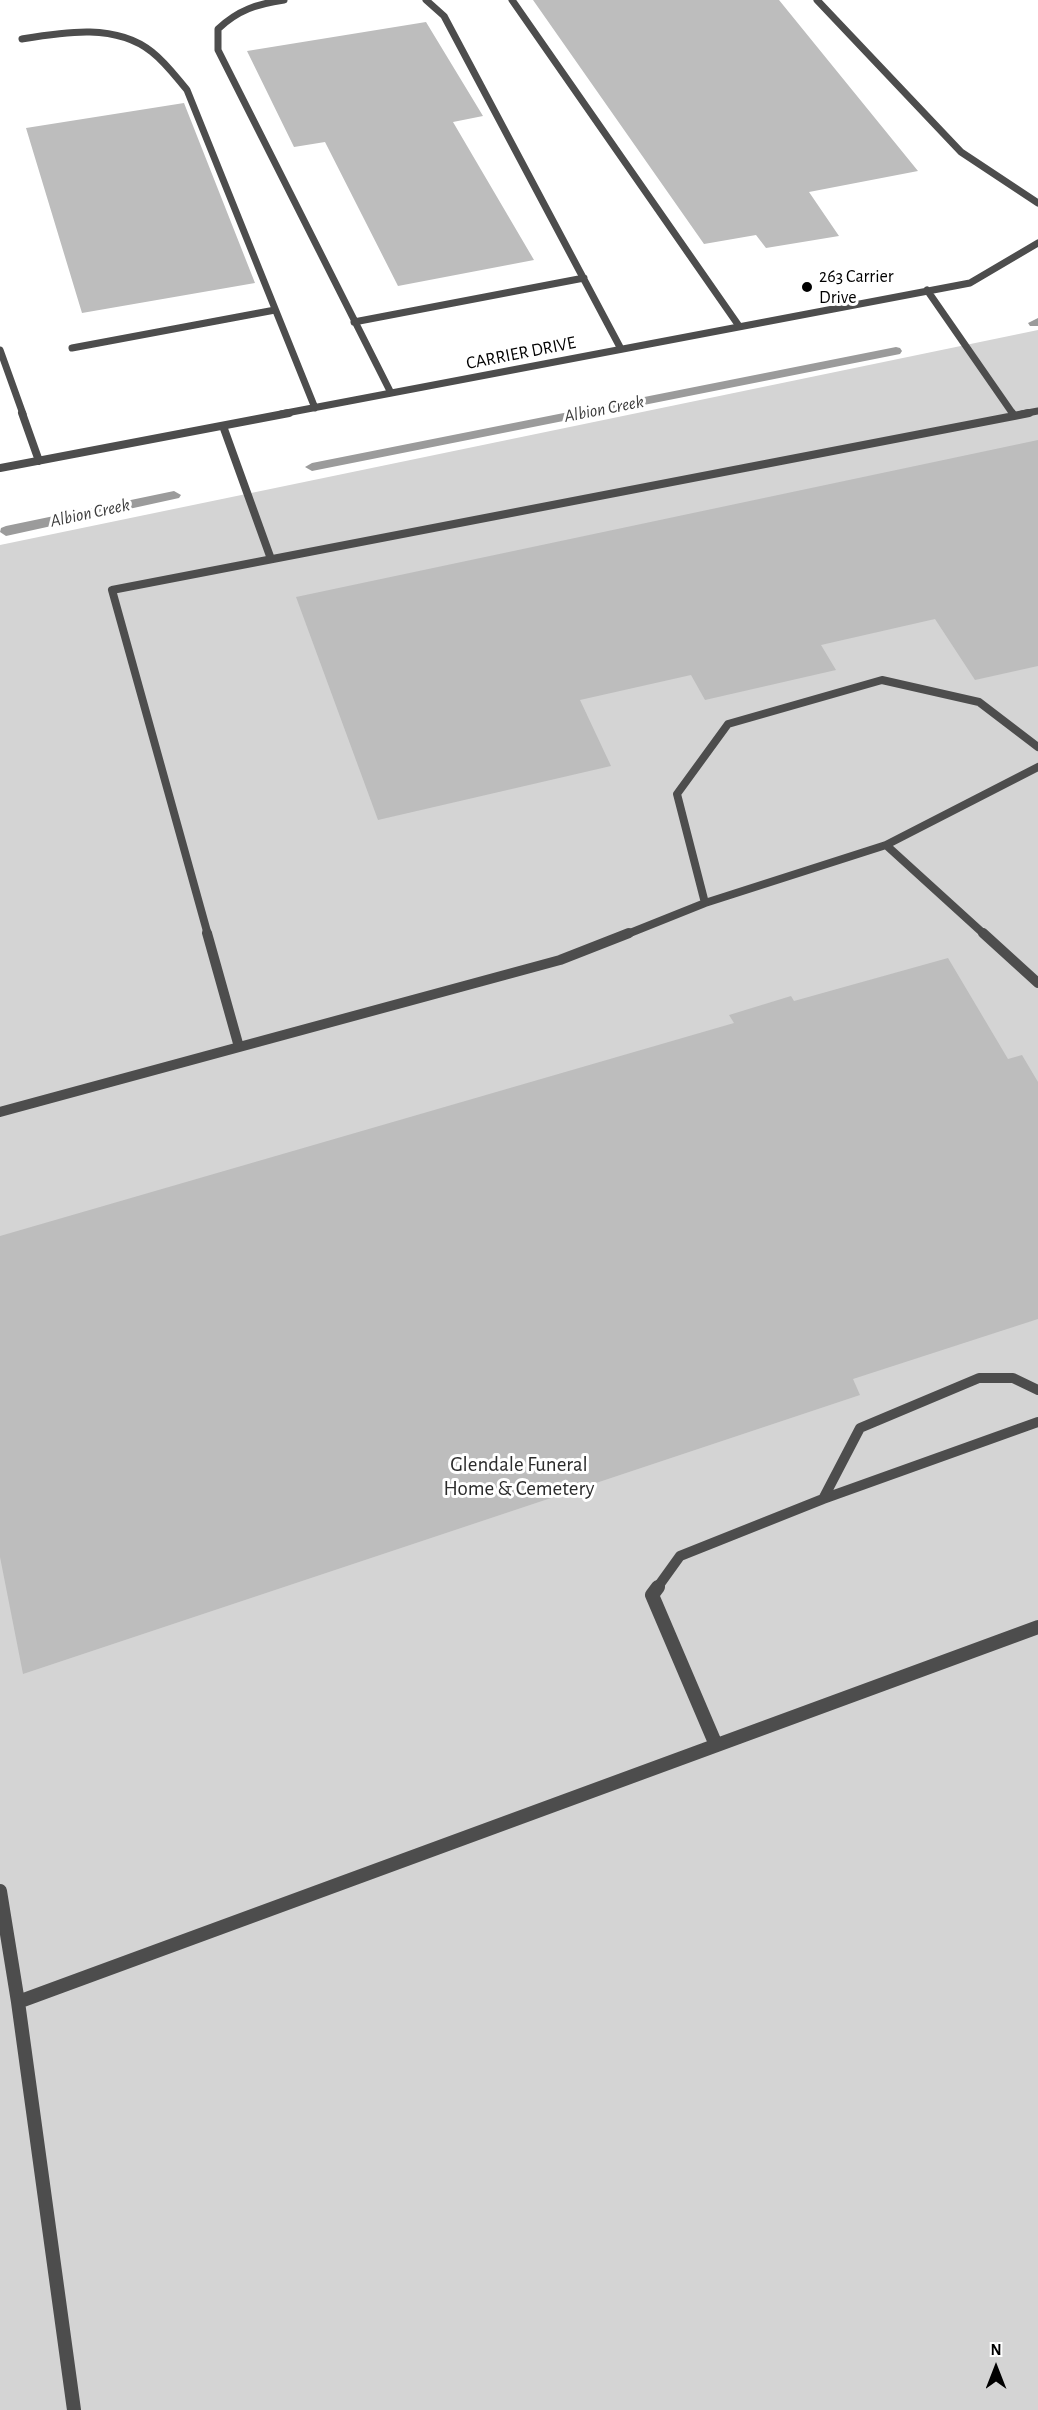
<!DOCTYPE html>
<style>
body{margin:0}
#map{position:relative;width:1038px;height:2410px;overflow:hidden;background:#fff;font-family:"Alegreya Sans",sans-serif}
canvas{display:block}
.north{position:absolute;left:966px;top:2338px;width:60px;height:60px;-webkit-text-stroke:4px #fff;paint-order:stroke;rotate:0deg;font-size:16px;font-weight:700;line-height:24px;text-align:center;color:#000}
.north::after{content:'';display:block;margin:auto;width:21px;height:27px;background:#000;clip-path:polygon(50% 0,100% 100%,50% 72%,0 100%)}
</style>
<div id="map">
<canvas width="1038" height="2410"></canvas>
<div class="north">N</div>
</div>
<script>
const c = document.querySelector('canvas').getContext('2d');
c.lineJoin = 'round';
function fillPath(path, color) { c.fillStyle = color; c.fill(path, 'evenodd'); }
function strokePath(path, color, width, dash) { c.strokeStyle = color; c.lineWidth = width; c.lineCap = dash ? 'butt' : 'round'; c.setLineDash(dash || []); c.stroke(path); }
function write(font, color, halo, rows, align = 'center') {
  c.font = font + ' "Alegreya Sans",sans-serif'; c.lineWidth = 6; c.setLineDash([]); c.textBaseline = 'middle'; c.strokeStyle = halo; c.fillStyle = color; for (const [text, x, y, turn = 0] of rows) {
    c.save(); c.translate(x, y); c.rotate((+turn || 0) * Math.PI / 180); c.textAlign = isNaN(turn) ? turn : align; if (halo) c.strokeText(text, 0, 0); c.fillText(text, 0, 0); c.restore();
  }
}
const green = new Path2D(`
 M1038 330V2410H0V545Z`);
const stream = new Path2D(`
 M1038 318V326H1030L1028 323Z
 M896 347 900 348 902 351 900 354 312 471 305 467 312 463Z
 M174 491 181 495 179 498 6 536 0 532 1 528 6 526Z`);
const building = new Path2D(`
 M533 0H779L918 171 809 192 839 236 766 248 756 235 704 244Z
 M426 22 483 116 453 122 534 260 398 286 325 142 294 147 247 51Z
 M184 103 255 283 82 313 26 128Z
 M1038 440V666L975 680 935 619 821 645 836 670 705 700 691 675 580 700 611 766 378 820 296 597Z
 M948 958 1008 1059 1022 1055 1038 1082V1319L853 1379 860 1395 23 1674 0 1557V1236L734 1023 729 1015 791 996 794 1001Z`);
const minorFar3 = new Path2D(`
 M284 0C257 4 238 10 218 29V50L391 393
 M426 0 444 16 621 349
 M512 0 739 326
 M817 0 961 152 1038 203
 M22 39C64 32 116 23 152 52 166 63 176 77 187 90L315 408
 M927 290 1013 414
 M354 322 584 278
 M72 348 275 310
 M0 350 23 414
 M281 414 970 283 1038 243
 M1022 414 1038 411`);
const minorFar2 = new Path2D(`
 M22 413 39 461
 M1012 413 1014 416 1029 413
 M223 426 271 559
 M0 468 289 413
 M886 845 985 935
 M705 903 677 794 728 724 882 680 979 702 1038 747
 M208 935 112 590 1014 416
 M625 935 705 903 886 845 1038 767`);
const minorFar1 = new Path2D(`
 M207 933 239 1047
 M983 933 1038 983
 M0 1112 560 960 629 933
 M823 1499 860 1428 979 1378H1013L1038 1390
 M657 1588 680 1556 823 1499 1038 1422`);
const minor = new Path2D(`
 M658 1587 652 1595 716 1745
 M0 1891 18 2002 74 2410
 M18 2002 1038 1627`);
const markers = [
 [807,287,6,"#000"]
];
const farPoinames = [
 ["263 Carrier",819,277],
 ["Drive",819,298]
];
const farStreetnames = [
 ["CARRIER DRIVE",521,353,-11]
];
const farWaternames = [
 ["Albion Creek",604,409,-11],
 ["Albion Creek",90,513,-12]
];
const parkNames = [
 ["Glendale Funeral",519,1465],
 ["Home & Cemetery",519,1489]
];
fillPath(green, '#d4d4d4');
fillPath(stream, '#9b9b9b');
fillPath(building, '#bdbdbd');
strokePath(minorFar3, '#4d4d4d', 7);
strokePath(minorFar2, '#4d4d4d', 8);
strokePath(minorFar1, '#4d4d4d', 10);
strokePath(minor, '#4d4d4d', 14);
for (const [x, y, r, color] of markers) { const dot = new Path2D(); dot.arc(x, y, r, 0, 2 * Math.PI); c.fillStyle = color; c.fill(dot); strokePath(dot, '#fff', 2); }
write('18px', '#000', '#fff', farPoinames, 'left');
write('18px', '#000', '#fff', farStreetnames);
write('italic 18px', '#3c3c3c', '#fff', farWaternames);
write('21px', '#2b2b2b', '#fff', parkNames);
</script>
